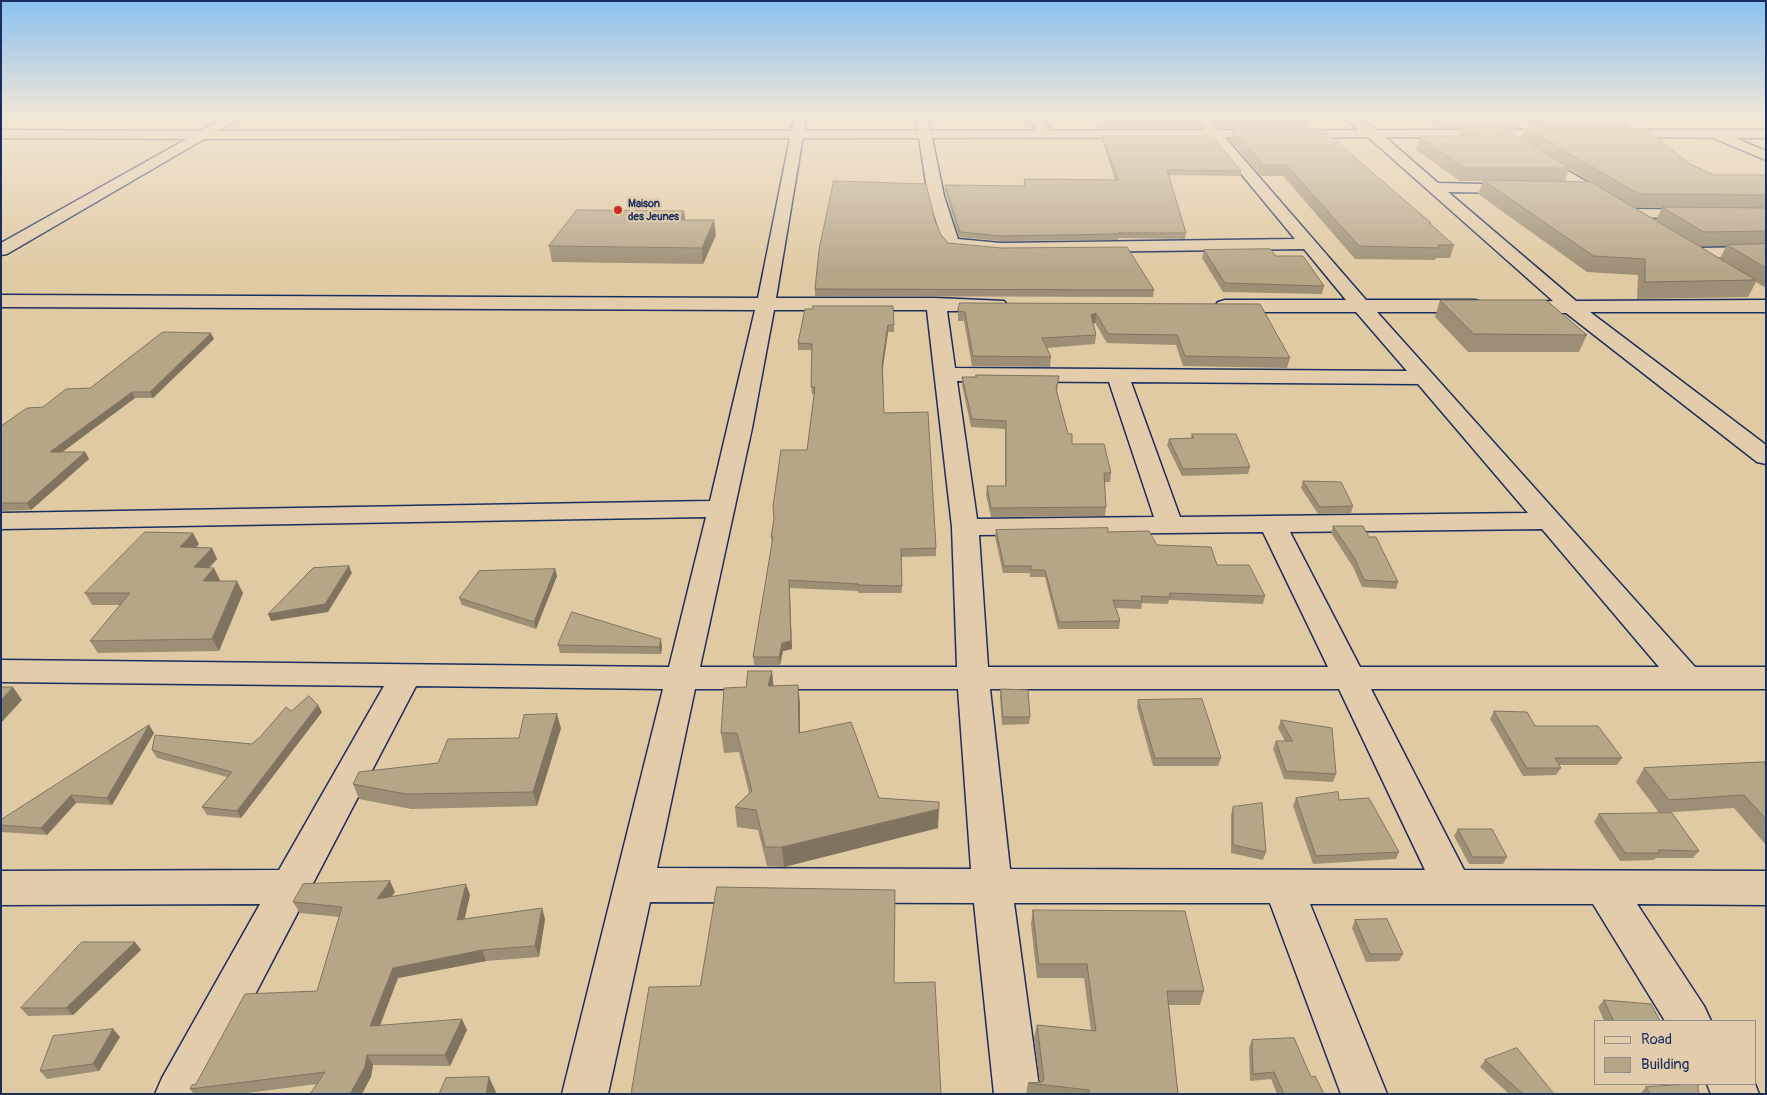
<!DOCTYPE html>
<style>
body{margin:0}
#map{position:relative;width:1767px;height:1095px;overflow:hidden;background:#e0caa4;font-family:Pangolin,sans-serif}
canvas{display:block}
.frame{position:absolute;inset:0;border:2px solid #1b2f5e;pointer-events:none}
.legend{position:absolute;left:1594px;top:1020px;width:162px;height:65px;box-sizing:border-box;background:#e2ccab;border:1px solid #928d8c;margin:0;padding:6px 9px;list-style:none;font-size:15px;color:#1b2f5e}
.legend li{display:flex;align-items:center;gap:10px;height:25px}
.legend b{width:25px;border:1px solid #928d8c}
</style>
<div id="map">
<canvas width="1767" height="1095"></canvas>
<div class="frame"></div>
<ul class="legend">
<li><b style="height:6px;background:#e2ccab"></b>Road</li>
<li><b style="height:14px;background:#b5a688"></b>Building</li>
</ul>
</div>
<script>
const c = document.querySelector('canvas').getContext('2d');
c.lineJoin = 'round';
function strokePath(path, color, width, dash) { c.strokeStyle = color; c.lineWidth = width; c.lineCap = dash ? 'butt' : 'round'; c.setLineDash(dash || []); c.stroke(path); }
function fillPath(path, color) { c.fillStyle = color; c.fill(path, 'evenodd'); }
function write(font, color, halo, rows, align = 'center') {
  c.font = font + ' Pangolin,sans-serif'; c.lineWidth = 4.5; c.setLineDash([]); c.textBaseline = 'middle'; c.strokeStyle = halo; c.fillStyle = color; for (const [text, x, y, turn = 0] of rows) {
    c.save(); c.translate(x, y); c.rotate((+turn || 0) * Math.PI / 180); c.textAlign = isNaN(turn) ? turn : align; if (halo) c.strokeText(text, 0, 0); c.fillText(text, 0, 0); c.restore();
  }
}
const minor = new Path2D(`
 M794 118H806L776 298H936L1004 301 1007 305 1004 309 997 311H947L955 368 1407 371 1356 312H1225L1218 310 1215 306 1218 302 1225 300H1346L1304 249 1001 253 954 249 944 246 928 196 916 118H928L944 196 958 239 1001 243 1295 239 1195 118H1208L1366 300H1475L1482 302 1485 306 1482 310 1475 312H1377L1695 667H1766V689H1371L1464 870 1766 871V905L1637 904 1704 1006 1711 1021H1665L1593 904H1310L1387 1094H1341L1270 903H1014L1040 1094H994L974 903 650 902 608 1094H562L663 689 416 686 203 1094H155L162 1078 260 904 1 905V871L279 870 384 686 1 682V660L669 667 706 517 1 529V513L710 501 755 310 1 307V295L758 298ZM774 310H927L952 527 957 667H700L752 428ZM957 381 1109 382 1154 517 977 519ZM1131 382 1418 384 1528 513 1180 517ZM1542 529 1659 667H1360L1290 532ZM1263 532 1328 667H988L979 535ZM695 689H958L971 869 657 868ZM990 689H1339L1425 870 1010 869Z
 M1029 118H1042L1053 134 1051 137H1041Z
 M1343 118H1358L1378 131 1438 183 1524 185 1527 188 1524 191 1519 193 1448 192 1576 301 1766 300V312H1590L1766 445V464L1757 462 1566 313H1515L1508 311 1505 307 1508 303 1553 301 1368 137Z
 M1507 118H1522L1546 134 1544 137H1534Z
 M1 130 204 131 211 135 204 139 1 138Z
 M1716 130 1766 151V160L1711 137 1709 134 1711 131Z
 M1535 152 1615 198 1617 201 1615 204H1603L1530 159 1528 156 1530 153Z
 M1630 209 1766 210V220L1624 217 1622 214 1624 211Z
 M1766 247V257L1693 258 1687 257 1684 253 1687 249 1693 248Z
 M1707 1084H1755L1759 1094H1711Z`);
const tertiary = new Path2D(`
 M1559 130 1564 131 1566 134 1564 137 204 139 197 135 204 131Z
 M1615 130H1766V138L1610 137 1608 134 1610 131Z`);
const primary = new Path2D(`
 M224 118H240L7 254 1 255V243Z`);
const wall = new Path2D(`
 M1072 118H1203L1201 128 1098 129 1095 122H1073Z
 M1211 118H1308L1305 128H1220Z
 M1422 118H1512L1520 124 1518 128H1502L1521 139 1525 128H1540L1526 118H1621L1628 124 1626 128 1690 164 1714 175H1766V288L1756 282 1748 297 1637 299 1638 275 1587 272 1478 194 1483 181H1460L1416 150 1420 137 1458 136 1461 128H1438ZM1569 169 1591 182 1565 181ZM1634 207H1662L1656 221ZM1699 246H1726L1720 259Z
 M1232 130 1431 223 1430 224 1454 245 1450 258H1436L1435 260 1355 259 1283 176H1261L1230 140Z
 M1102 136 1241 171V176L1168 175 1186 233 1185 239 1118 238V240L1001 241 959 237 945 190V185L1024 186V179L1115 180 1102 140Z
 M684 211 685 220 716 235 703 264 552 262 549 246Z
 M935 221 941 235 948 243 1154 290 1153 297 815 296V289Z
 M1204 250 1276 256 1324 286 1322 294 1223 292 1202 258Z
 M1440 300 1587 335 1579 352H1468L1435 317Z
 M1260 304 1290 358 1287 368 1183 366 1176 345 1107 343 1095 323H1093L1096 335 1095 344 1047 348 1051 357 1050 367 972 366 964 321H958V311Z
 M805 309 894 325V332H888L883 369 884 413 936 548V556L901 557 902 593H858V591L790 588 792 649 783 651 780 665H754L753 657 772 544 771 537 807 450 814 394H812L811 387 812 350H798V343Z
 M214 339 153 398H135L62 452H85L89 459 31 510 1 511V426L90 388Z
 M976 375 1059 376 1057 391 1068 434 1072 444 1111 473 1110 482H1104L1106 507 1105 516 991 517 986 495 987 486H1005V429L971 427 962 385V377H975Z
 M1192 434 1250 467 1248 474 1182 476 1167 445 1169 439 1191 438Z
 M1303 481 1353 506 1351 513 1318 514 1301 488Z
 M1333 526 1369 537 1398 582 1396 589 1362 587 1353 567 1331 533Z
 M996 530 1108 532 1157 545 1217 565 1265 596 1263 604 1169 600 1168 604 1142 603 1141 609 1116 608 1120 621 1119 629H1058L1045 577H1030V573H1003L995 537Z
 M199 544 196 547 212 548 217 559 209 568 220 580 219 581 243 593 219 651 98 653 90 641 120 605H92L85 593Z
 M555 569 557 576 536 629 462 605 459 598Z
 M558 645 662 647 661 654 560 653Z
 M772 671 773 686 798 685 800 704V733L879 798 938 828 784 867 767 866 758 830 737 827 735 807 749 793 739 752 724 753 721 733 746 687Z
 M1001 689 1030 717 1029 724 1002 725 1000 697Z
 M1138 700 1221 758 1218 766H1153L1137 707Z
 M291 711 322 712 241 818 207 815 202 807 227 777 157 758 152 750 252 744Z
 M1494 711 1535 726 1622 758 1617 765H1559L1561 768 1556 775 1523 776 1490 719Z
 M1281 720 1336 774 1333 782 1284 779 1273 749 1276 741H1285L1278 728Z
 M149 725 154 733 112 805 76 803 47 835 1 832V820Z
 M561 728 537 806 411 809 359 799 353 784 438 763 519 738Z
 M1766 762 1765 764H1766V845L1734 808 1659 813 1636 782 1644 768Z
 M1296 798 1339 800 1399 852 1396 859 1313 864 1293 806Z
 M1233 807 1266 852 1263 860 1231 853V815Z
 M1599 814 1699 851 1693 858H1656L1654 860 1620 861 1594 822Z
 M1458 829 1507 857 1503 864H1469L1454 836Z
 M395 892 391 897 470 895 464 919 542 908 545 919 539 957 486 961 398 978 380 1025 467 1030 450 1066 373 1065 371 1077 240 1094H194L190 1089 317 991 339 917 300 913 293 902Z
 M1033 910 1204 991 1200 1005H1169L1178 1094H1026L1028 1083H1040L1034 1038 1037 1025 1091 1031 1084 978H1037L1031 924Z
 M1355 920 1403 954 1399 961 1366 962 1352 928Z
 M135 942 141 950 73 1015 28 1016 21 1008Z
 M1604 1000 1660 1021H1604L1598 1007Z
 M113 1029 120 1037 99 1071 47 1079 40 1071Z
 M1252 1040 1311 1077 1324 1094H1277L1271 1079 1250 1081 1249 1048Z
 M1485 1060 1554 1094H1509L1480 1067Z
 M1646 1087 1700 1094H1640Z`);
const shadedWall = new Path2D(`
 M684 211 686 226 679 220Z
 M714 220 716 235 703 264 702 248Z
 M1096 313 1095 323 1089 325 1091 315Z
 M888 325V332L882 371V364Z
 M211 333 214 339 153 398 150 392Z
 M132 392 135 398 53 459 50 452Z
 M85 452 89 459 31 510 27 503Z
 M193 533 199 544 186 558 180 547Z
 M212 548 217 559 199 579 194 567Z
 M349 566 352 573 328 612 271 621 268 614Z
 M214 568 220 580 209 592 203 581Z
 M555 569 557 576 536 629 534 622Z
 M789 580 792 649 783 651 780 665 779 657Z
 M237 581 243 593 219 651 212 639Z
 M661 639 662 647 661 654 659 647Z
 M772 671 774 691 768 686Z
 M798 685 800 704V753L799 733Z
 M13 687 22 700 1 723V700Z
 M318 705 322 712 241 818 237 811Z
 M557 714 561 728 537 806 533 792Z
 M149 725 154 733 112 805 107 798Z
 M71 795 76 803 47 835 41 828Z
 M939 809 938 828 784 867 782 847Z
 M390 881 395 892 382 910 377 899Z
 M466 884 470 895 462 931 457 920Z
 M542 908 545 919 539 957 535 946Z
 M135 942 141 950 73 1015 66 1008Z
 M482 950 486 961 398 978 376 1036 370 1026 393 968Z
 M462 1019 467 1030 450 1066 445 1055Z
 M113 1029 120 1037 99 1071 93 1064Z
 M367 1055 373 1065 371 1077 362 1094H350Z
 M489 1077 496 1092 495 1094H486Z`);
const building = new Path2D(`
 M1430 118H1512L1520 124H1440Z
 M1534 118H1621L1628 124H1542Z
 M1461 127H1501L1570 168H1465L1420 137 1475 136Z
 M1525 128H1645L1690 164 1714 175H1766V195L1639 194Z
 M1232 130H1323L1431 223H1429L1454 245H1438L1439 248 1359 246 1286 165H1264Z
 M1102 136H1212L1241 171 1167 170 1186 233H1118L1119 234 1001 236 960 232 945 185 1025 186 1024 179 1118 180Z
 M1483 180 1591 182 1756 280 1645 282V259L1594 256Z
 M834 181 926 184 935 221 941 235 948 243 1001 248 1127 247 1154 290 815 289 819 250Z
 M1662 207 1766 208V231L1704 232Z
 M577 210 684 211 679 220H714L702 248 549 246Z
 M1766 244V268L1727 245Z
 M1270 249 1276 256H1303L1324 286 1225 283 1204 250Z
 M1440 300H1546L1587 335 1474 334Z
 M960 303 1260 304 1290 358 1185 356 1177 335 1108 334 1096 313 1091 315 1096 335 1042 338 1051 357 973 356 965 312 958 311Z
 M813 306H893L894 325H888L882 364 884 413 928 412 936 548 901 549 902 586 858 585V584L789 580 791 641 782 643 779 657H753L773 537H771L774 519 773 506 781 450H807L815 387H811L812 344 798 343 805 309H813Z
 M163 332 211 333 150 392H132L50 452H85L27 503H1V426L27 408 43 407 66 389 90 388Z
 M976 375 1059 376 1056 389 1068 434H1072V444H1104L1111 473H1104L1106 507 991 508 987 486H1006V421L972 419 962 377H976Z
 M1192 434H1236L1250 467 1183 469 1169 439 1193 438Z
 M1303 481 1341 482 1353 506 1320 507Z
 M1333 526H1363L1369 537H1376L1398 582 1364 580 1355 559Z
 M1108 528V532L1149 531 1157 545 1211 547 1217 565H1249L1265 596 1169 593 1170 597 1141 596 1142 601 1113 600 1120 621 1059 622 1045 570H1031V566H1004L996 530Z
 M145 532 193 533 180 547 212 548 194 567 214 568 203 581H237L212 639 90 641 130 593H85Z
 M349 566 325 604 268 614 313 568Z
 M555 569 534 622 459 598 479 571Z
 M572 612 661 639 659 647 558 645Z
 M748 671H772L768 686 798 685 799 733 851 722 879 798 939 802V809L782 847H765L756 810 735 807 752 791 737 733H721L724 688 746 687Z
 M1 687H13L1 700Z
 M1001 689 1028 690 1030 717H1003Z
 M309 696 318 705 237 811 202 807 232 772 152 750 155 735 252 744 261 736 286 707 291 711Z
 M1202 699 1221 758H1155L1138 700Z
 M1494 711 1527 712 1535 726H1598L1622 758H1555L1561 768H1527Z
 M557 714 533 792 405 794 353 784 359 772 438 763 448 739 519 738 524 715Z
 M1281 720 1332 728 1336 774 1286 771 1276 741H1292Z
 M149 725 107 798 71 795 41 828 1 825V820Z
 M1766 762 1764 764H1766V819L1744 795 1669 800 1644 768Z
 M1338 792 1339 800 1369 798 1399 852 1316 856 1296 798Z
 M1262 803 1266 852 1233 845V807Z
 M1672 813 1699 851 1658 850 1660 853H1625L1599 814Z
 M1458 829H1492L1507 857H1473Z
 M390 881 377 899 466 884 457 920 542 908 535 946 482 950 393 968 370 1026 462 1019 445 1055H367L365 1067 350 1094H310L325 1072 190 1089 192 1085 196 1084 245 994 317 991 342 907 293 902 303 884Z
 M717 887 895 890 894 983 935 982 941 1094H631L649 987 700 986Z
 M1033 910 1185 911 1204 991H1167L1178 1094H1089V1090L1028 1083 1042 1082 1044 1080 1037 1025 1096 1031 1087 964H1039Z
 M1387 919 1403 954H1370L1355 920Z
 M82 942H135L66 1008H21Z
 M1604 1000 1651 1004 1660 1021H1614Z
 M113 1029 93 1064 40 1071 53 1036Z
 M1294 1038 1311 1077 1315 1076 1324 1094H1284L1274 1072 1253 1074 1252 1040Z
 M1517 1048 1554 1094H1523L1485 1060Z
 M489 1077 486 1094H439L446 1078Z
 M1698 1084V1091L1700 1094H1650L1646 1087Z`);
const markers = [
 [618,210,5,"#c8321e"]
];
const farPoinames = [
 ["Maison",628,204],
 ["des Jeunes",628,217]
];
strokePath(minor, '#1b2f5e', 3);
strokePath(tertiary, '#1b2f5e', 3);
strokePath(primary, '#1b2f5e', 3);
fillPath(minor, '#e2ccab');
fillPath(tertiary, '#e2ccab');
fillPath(primary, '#e2ccab');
fillPath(wall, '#9c8f75');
fillPath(shadedWall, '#7f745f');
fillPath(building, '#b5a688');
strokePath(building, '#7f745f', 1);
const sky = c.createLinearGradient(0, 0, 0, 272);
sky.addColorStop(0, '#8ac1f0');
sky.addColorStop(0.43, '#f1e7d6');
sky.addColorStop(1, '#f1e7d600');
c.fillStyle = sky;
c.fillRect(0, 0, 1767, 272);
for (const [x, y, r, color] of markers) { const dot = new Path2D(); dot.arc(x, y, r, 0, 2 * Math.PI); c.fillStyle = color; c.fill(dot); strokePath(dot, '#e2ccab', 2); }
write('bold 11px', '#1b2f5e', '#e2ccab', farPoinames, 'left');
</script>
